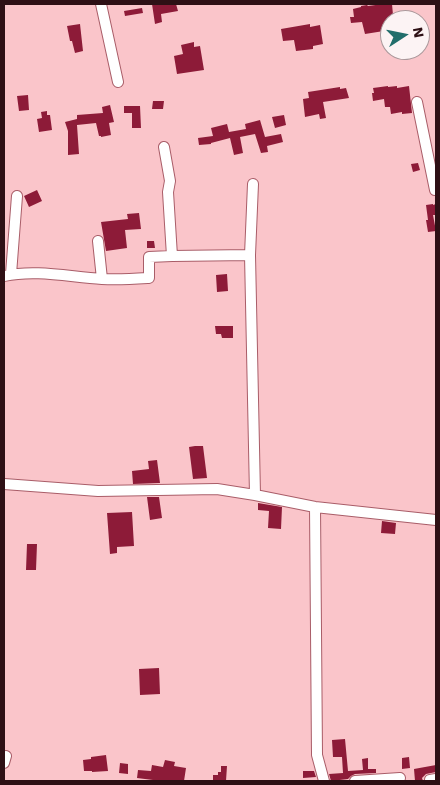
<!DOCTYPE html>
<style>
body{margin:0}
#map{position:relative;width:440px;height:785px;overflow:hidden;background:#fac5ca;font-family:"Work Sans",sans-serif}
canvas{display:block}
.frame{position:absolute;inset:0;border:5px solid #2e1015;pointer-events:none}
.north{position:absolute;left:380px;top:10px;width:50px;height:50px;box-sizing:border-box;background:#fcf3f4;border:1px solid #aa989b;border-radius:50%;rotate:79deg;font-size:14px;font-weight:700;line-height:20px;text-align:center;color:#2e1015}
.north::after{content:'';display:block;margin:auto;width:18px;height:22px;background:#216d6b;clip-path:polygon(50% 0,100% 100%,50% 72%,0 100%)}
</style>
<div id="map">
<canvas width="440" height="785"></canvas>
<div class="frame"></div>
<div class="north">N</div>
</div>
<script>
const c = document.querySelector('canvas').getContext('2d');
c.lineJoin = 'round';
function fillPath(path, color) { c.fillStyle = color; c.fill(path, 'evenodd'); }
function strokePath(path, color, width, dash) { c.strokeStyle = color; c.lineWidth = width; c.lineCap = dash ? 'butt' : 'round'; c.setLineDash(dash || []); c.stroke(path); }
const building = new Path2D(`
 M152 4H176L178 11 161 14 162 22 155 24Z
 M383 4H392L393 15H390V30L365 34 362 22 351 23 350 17H354L353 9 361 7V6L367 5 368 6Z
 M142 8 143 13 125 16 124 11Z
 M80 24 83 51 75 53 72 41H70L67 26Z
 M310 24V27L320 25 323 44 313 46V49L296 51 294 40 283 41 281 29Z
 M194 42V47L200 46 204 70 177 74 174 56 183 54 181 45Z
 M388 86V87L397 86V88L409 86 412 113 402 114V112L391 114 390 107H385L384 99 373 101 372 93H374L373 88Z
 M340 87V89L346 88 349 98 323 102 326 118 320 119 319 114 305 117 303 99 309 98 308 92Z
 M28 95 29 110 19 111 17 96Z
 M153 101H164L163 109H152Z
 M110 105 114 122 109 123 111 135 101 137V136H99L96 123 77 125 79 154 68 155V131L65 122 77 119V115L103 113 102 107Z
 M124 106H140L141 128H132V113H124Z
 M47 111V115H50L52 130 39 132 37 119 42 118 41 112Z
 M284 115 286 125 275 128 272 117Z
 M260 120 265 137 281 134 283 142 267 146 268 152 261 153 255 134 240 137 243 153 234 155 230 138 211 143V144L199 145 198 138 213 136 211 128 227 124 229 132 246 129 245 124Z
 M418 163 420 170 413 172 411 164Z
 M37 190 42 201 29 207 24 196Z
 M433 204V205L436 204V215H433L436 231 428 232 426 220H428L426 205Z
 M139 213 141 229 125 230 127 248 106 251 101 222 128 219 127 214Z
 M147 241H154L155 248H147Z
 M227 274 228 291 217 292 216 275Z
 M215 326H233V338H222L221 334H216Z
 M195 446H203L207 478 193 479 189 447Z
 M157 460 160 483 133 484 132 471 149 469 148 461Z
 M147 497H159L162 518 150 520Z
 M258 503 282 507 281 529 268 528 269 511 258 510Z
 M132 512 134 546 117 547V553L110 554 107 513Z
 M382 521 396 523 395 534 381 533Z
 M27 544H37L36 570H26Z
 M159 668 160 694 140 695 139 669Z
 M345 739 348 771 363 770 362 759 368 758V769H376V773L355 774 351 776 348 779 331 781 329 774 343 773 342 757H333L332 740Z
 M106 755 108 771 92 772V771H84L83 760 91 759V757Z
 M409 757 410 768 402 769V758Z
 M165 760 175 762 174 766 186 768 184 781 172 780V781H161L137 778 138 770 151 771 152 765 163 767Z
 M120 763 128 764V774L119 773Z
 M436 765V772L426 774 422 778 423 781H415L414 769Z
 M221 766H227L226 781 213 780V775H218V772H221Z
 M303 771H314L316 777 303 778Z`);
const minor = new Path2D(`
 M101 4 118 82
 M417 102 435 190H436
 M98 241 102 279
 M250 255 255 495
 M172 256 250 255 253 184
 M11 274 17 196
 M4 276C36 269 69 277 102 279 118 280 133 279 149 278V257L172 256 168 192 170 181 164 147
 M4 484 98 491 217 489 255 495 315 507 436 520
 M315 507 317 755 324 781
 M4 763 6 756
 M355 781 400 778
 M430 781V780L436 779`);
fillPath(building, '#8d1b38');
strokePath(minor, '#a95d68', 12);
strokePath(minor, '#fff', 10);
</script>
